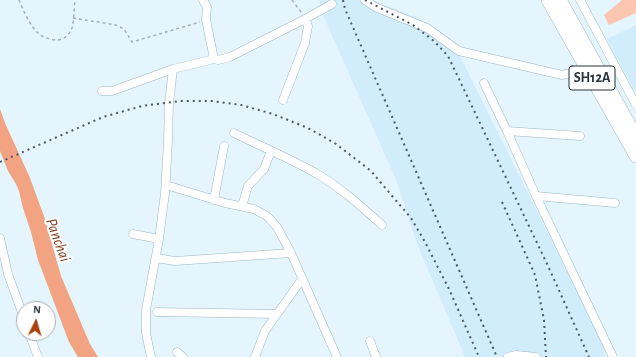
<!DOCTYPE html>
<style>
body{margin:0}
#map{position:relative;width:636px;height:357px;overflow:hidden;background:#e5f5fd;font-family:"Alegreya Sans",sans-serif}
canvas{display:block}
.north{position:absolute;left:16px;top:301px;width:40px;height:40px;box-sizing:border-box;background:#fff;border:1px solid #a9adaf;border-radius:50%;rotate:5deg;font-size:11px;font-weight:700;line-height:16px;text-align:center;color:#283238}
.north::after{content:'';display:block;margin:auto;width:14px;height:18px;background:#a6430d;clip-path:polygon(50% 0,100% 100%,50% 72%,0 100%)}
</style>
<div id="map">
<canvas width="636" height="357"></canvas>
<div class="north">N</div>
</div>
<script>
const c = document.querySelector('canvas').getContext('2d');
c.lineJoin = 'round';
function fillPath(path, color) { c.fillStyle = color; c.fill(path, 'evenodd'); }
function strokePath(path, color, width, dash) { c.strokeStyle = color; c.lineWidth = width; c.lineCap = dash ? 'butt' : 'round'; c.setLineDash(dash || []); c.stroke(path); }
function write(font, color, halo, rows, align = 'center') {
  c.font = font + ' "Alegreya Sans",sans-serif'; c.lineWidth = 4; c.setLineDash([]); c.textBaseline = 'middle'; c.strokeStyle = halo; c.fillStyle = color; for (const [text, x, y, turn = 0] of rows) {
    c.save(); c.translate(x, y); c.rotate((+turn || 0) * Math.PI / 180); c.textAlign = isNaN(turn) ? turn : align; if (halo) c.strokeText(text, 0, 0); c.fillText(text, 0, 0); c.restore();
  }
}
const built = new Path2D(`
 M319 0H372L419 18 453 42 602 342 605 357H465L417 244 397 182 323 15Z
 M636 25V89L634 90 607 39Z`);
const green = new Path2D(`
 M622 0H636V13L609 25 604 15Z`);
const water = new Path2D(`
 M0 109 5 123 30 178 45 219 61 276 90 344 98 357H78L69 342 38 260 31 232 23 208 19 191 16 184 8 171 0 151Z`);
const path = new Path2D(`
 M19 0C23 10 30 26 38 33 43 38 52 40 58 40 65 39 69 35 72 28 74 21 74 8 75 0
 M292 0 301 12
 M73 18 116 25 124 29 132 42 200 22`);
const minor = new Path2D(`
 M203 0 207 7 206 20 214 59
 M365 0 375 7 427 28 459 51 562 75 587 69
 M580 0 636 105
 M484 83 507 131 536 196 613 357
 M102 91H112L173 69 214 59 218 60 230 57 305 19 332 4
 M283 100 305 43 308 26 305 19
 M507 131 580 136
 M234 133C262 147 292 159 319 175 342 189 362 207 382 225
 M166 185 225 203 254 209 267 216 277 227 291 253 337 357
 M536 196 615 203
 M214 200 224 146
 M242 206 248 186 264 169 271 151
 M133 234 159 239
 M0 238 8 274 24 318
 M156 258 175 261 291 253
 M157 312 277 314
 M29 333 38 357
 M370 341 376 357
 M177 352 183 357
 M151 357 146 333V310L159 239 165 193 168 141 169 103 173 69
 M255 357 265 331 302 279
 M508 357 516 355 536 357`);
const primary = new Path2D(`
 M548 0 636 156
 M560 0 636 137`);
const rail = new Path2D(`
 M343 0 345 9 497 357
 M365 0 413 25 434 41 448 56 548 266 589 357
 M0 162 103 117 142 106 180 101H212L241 105 273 114 308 128 336 144 353 157 371 171 393 197 411 218 425 242 449 289 479 357
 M502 202 527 257 535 275 544 320 546 357`);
const shields = [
 [592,78,46]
];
const shieldNames = [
 ["SH12A",592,78]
];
const waterNames = [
 ["Panchai",58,240,70]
];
fillPath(built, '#d1edfc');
fillPath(green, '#fdc6b0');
fillPath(water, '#f2a382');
strokePath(minor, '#9bb5c2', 9);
strokePath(primary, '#9bb5c2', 14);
strokePath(path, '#a1afb6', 1.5, [3, 3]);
strokePath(minor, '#fff', 8);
strokePath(primary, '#fff', 13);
strokePath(rail, '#4d595f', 2, [2, 4]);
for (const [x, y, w] of shields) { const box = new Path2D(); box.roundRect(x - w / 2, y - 12, w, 24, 3); c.fillStyle = '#fff'; c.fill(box); strokePath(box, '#283238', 1); }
write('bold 14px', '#283238', null, shieldNames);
write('italic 16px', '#7d3615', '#fff', waterNames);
</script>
